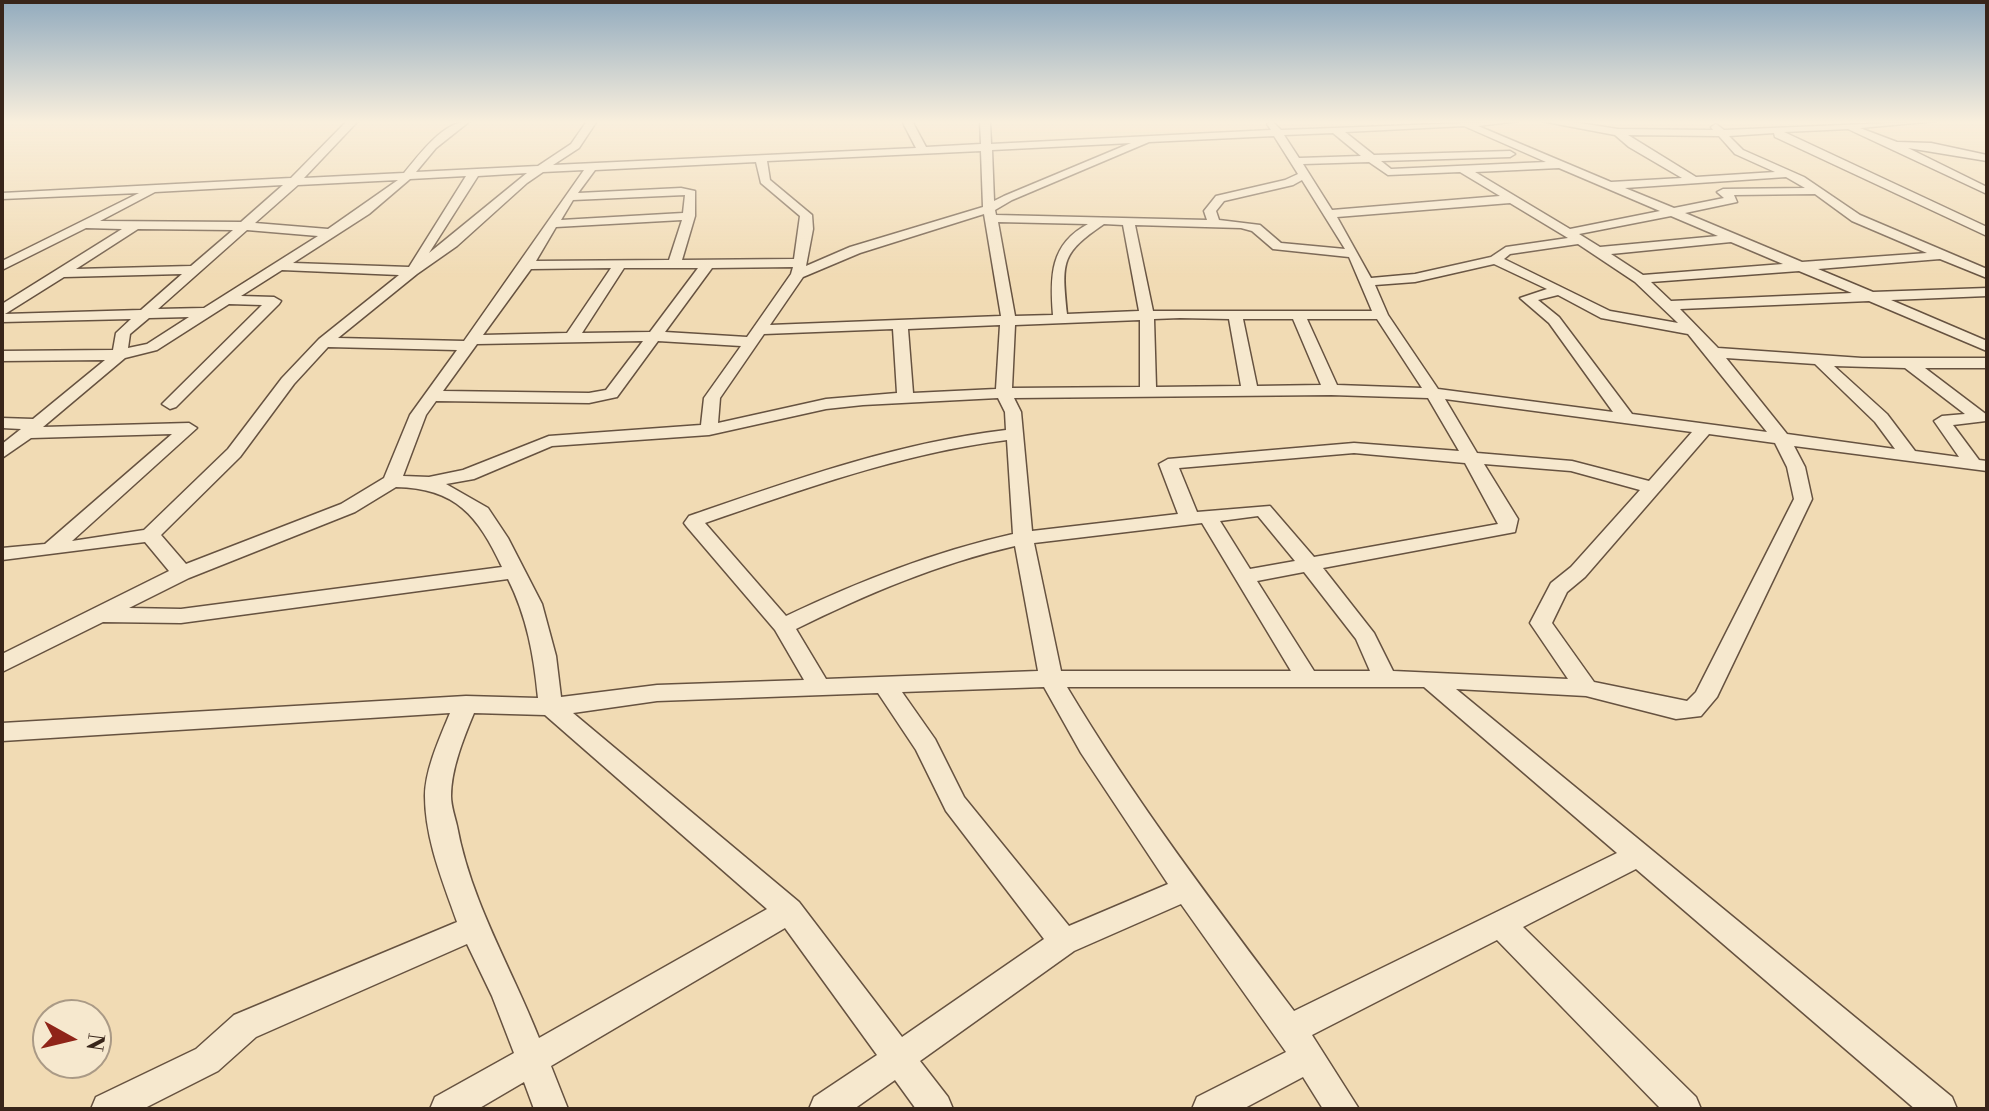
<!DOCTYPE html>
<style>
body{margin:0}
#map{position:relative;width:1989px;height:1111px;overflow:hidden;background:#f1dbb4;font-family:"Libre Bodoni",serif}
canvas{display:block}
.frame{position:absolute;inset:0;border:4px solid #38251a;pointer-events:none}
.north{position:absolute;left:32px;top:999px;width:80px;height:80px;box-sizing:border-box;background:#f6e8ce;border:2px solid #aa9a86;border-radius:50%;rotate:98deg;font-size:22px;font-weight:700;line-height:32px;text-align:center;color:#38251a}
.north::after{content:'';display:block;margin:auto;width:28px;height:36px;background:#8f2418;clip-path:polygon(50% 0,100% 100%,50% 72%,0 100%)}
</style>
<div id="map">
<canvas width="1989" height="1111"></canvas>
<div class="frame"></div>
<div class="north">N</div>
</div>
<script>
const c = document.querySelector('canvas').getContext('2d');
c.lineJoin = 'round';
function strokePath(path, color, width, dash) { c.strokeStyle = color; c.lineWidth = width; c.lineCap = dash ? 'butt' : 'round'; c.setLineDash(dash || []); c.stroke(path); }
function fillPath(path, color) { c.fillStyle = color; c.fill(path, 'evenodd'); }
const minor = new Path2D(`
 M347 121H358L304 178 404 173C420 154 443 121 470 121L436 148 416 172 538 166 571 144 587 121H597L579 148 553 165 916 148 902 121H912L926 147 981 144 980 121H990L991 144 1271 130 1267 124 1272 121 1281 130 1519 121 1478 126 1611 182 1682 178 1629 147 1615 135 1541 121H1566L1618 129 1713 130 1711 127 1716 124 1724 130 1937 121 1860 128 1897 142 1931 143 1987 155V161L1908 148 1987 187V194L1848 129 1784 132 1987 227V236L1775 137 1774 133 1729 136 1743 150 1804 177 1860 215 1987 269V278L1940 259 1818 269 1873 292 1987 288V296L1891 300 1987 341V351L1869 301 1680 309 1718 348 1862 358H1987V368H1925L1987 415 1986 421 1953 425 1979 460 1987 461V471L1794 446 1805 467 1812 499 1717 697 1701 716 1676 719 1586 696 1456 689 1952 1097 1957 1109H1915L1636 869 1523 927 1696 1097 1701 1109H1661L1497 940 1312 1035 1359 1109H1323L1303 1077 1243 1109H1192L1197 1097 1286 1052 1181 904 1074 951 920 1061 948 1097 953 1109H916L895 1080 854 1109H809L814 1097 877 1055 785 928 551 1066 568 1109H534L524 1082 478 1109H430L435 1097 514 1053 492 996 467 944 256 1037 218 1071 143 1109H91L96 1097 196 1049 234 1015 457 922C443 882 425 839 425 796 425 770 440 737 450 713L2 741V723L466 696 538 698C534 656 527 617 508 579L181 623 103 622 2 672V654L169 571 145 542 2 560V548L45 544 172 434 31 438 2 458V444L21 429 2 428V418L33 419 105 360 2 361V351L113 350 116 333 131 319 2 322V304L122 229 86 228 2 270V261L139 193 2 199V193L291 178ZM1464 126 1546 162 1391 169 1381 161 1510 157 1515 154 1510 151 1374 155 1345 132ZM1333 133 1361 156 1299 158 1284 135ZM1628 135 1719 136 1735 154 1775 172 1696 177ZM1274 136 1298 174 1285 180 1216 196 1204 211 1207 220 996 215 995 210 1012 200 1149 142ZM1131 143 1004 196 994 201 992 150ZM981 151 983 207 850 247 806 266 813 229 812 215 770 180 767 161ZM756 162 761 183 800 216 794 259 682 260 695 216V191L681 188 578 193 595 170ZM1369 162 1388 175 1460 172 1500 196 1332 210 1303 164ZM1559 168 1660 211 1570 229 1475 172ZM584 170 464 341 338 338 417 274 457 246 527 183 543 172ZM527 173 429 253 478 176ZM466 176 409 267 293 263 369 214 410 179ZM1786 177 1805 188 1723 189 1717 192 1724 198 1674 208 1625 188ZM398 180 328 229 255 223 298 185ZM1302 180 1345 249 1281 243 1260 225 1219 220 1216 211 1224 201 1293 185ZM283 185 241 222 100 221 155 192ZM1815 194 1852 221 1927 253 1802 262 1685 213 1737 202 1734 195ZM685 195 683 213 561 220 573 200ZM1510 203 1568 238 1506 247 1491 257 1415 274 1371 278 1337 217ZM984 214 1001 316 770 325 803 277 860 253ZM1671 216 1718 236 1600 247 1579 234ZM682 220 669 260 536 261 556 227ZM998 222 1088 224C1050 244 1050 276 1053 315L1015 316ZM1104 224 1123 225 1139 311 1067 314C1062 262 1060 254 1104 224ZM1135 225 1241 228 1252 231 1273 249 1349 257 1372 311H1153ZM138 229 233 230 191 266 76 269ZM247 230 318 236 204 308 158 309ZM1731 242 1783 264 1643 275 1611 254ZM1578 244 1635 282 1678 323 1610 311 1504 259 1510 254ZM1494 264 1547 289 1520 298 1549 323 1613 412 1438 389 1388 315 1375 285 1415 282ZM793 267 791 274 747 337 665 332 712 268ZM611 268 567 333 483 335 531 269ZM624 268H698L650 332 582 333ZM282 270 399 275 319 339 282 378 228 449 144 530 72 541 197 428 189 423 43 427 125 358 157 350 229 304 262 305 162 404 170 409 176 407 279 304 281 301 274 297 241 296ZM1799 271 1852 293 1671 301 1651 282ZM182 274 141 310 5 314 64 277ZM1558 295 1601 318 1688 334 1767 432 1632 414 1559 317 1538 300ZM189 317 147 344 128 348 130 334 149 318ZM1180 318 1229 319 1241 386 1156 387 1154 319ZM1243 319H1293L1321 385 1257 386ZM1307 319H1377L1422 388 1337 385ZM1140 320V387L1012 388 1015 325ZM1000 325 996 389 913 393 908 329ZM893 329 897 393 826 399 718 423 720 398 764 334ZM643 341 606 390 589 393 443 391 477 344ZM658 341 741 346 704 398 701 425 549 436 463 470 429 477 403 476 426 415 436 401 589 403 617 397ZM328 347 457 350 410 415 384 478 341 504 186 564 161 535 240 457 294 384ZM1726 358 1815 364 1875 422 1895 449 1787 434ZM1834 366 1905 368 1965 414 1942 416 1934 421 1959 457 1915 451 1887 414ZM1331 395 1428 398 1459 451 1354 443 1168 459 1159 464 1178 514 1032 531 1021 412 1014 398ZM998 398 1005 412 1006 430C896 443 793 480 689 516L684 523 687 527 775 630 804 680 657 685 561 697 556 656 542 604 508 538 488 508 446 484 474 479 552 446 709 435 826 409 863 405ZM1445 399 1692 432 1649 481 1572 461 1477 453ZM1709 434 1775 443 1787 467 1794 499 1696 692 1687 701 1594 682 1552 623 1567 592 1585 577ZM1007 440 1013 534C933 552 860 581 786 616L705 523C804 489 902 453 1007 440ZM1354 453 1465 463 1498 524 1314 557 1270 506 1197 512 1179 468ZM1484 464 1571 471 1640 490 1571 567 1551 583 1530 623 1568 679 1393 671 1374 633 1323 568 1515 532 1518 519ZM396 487C456 488 478 516 502 567L181 609 129 608 189 578 355 512ZM1258 516 1295 561 1250 569 1220 521ZM1202 523 1291 671H1061L1034 543ZM1015 546 1038 671 826 679 796 629C867 594 937 564 1015 546ZM1304 572 1356 639 1370 671H1314L1257 581ZM1044 687 1081 753 1168 884 1069 926 964 797 935 739 902 692ZM1067 687H1424L1617 853 1294 1011C1215 906 1135 801 1067 687ZM878 693 916 750 946 811 1044 939 902 1037 799 902 573 713 657 701ZM474 713 545 715 767 909 539 1038C511 967 471 902 457 826 455 817 451 806 451 796 451 769 464 737 474 713Z`);
strokePath(minor, '#665240', 3);
fillPath(minor, '#f6e8ce');
const sky = c.createLinearGradient(0, 0, 0, 277);
sky.addColorStop(0, '#92abbe');
sky.addColorStop(0.44, '#f9efdd');
sky.addColorStop(1, '#f9efdd00');
c.fillStyle = sky;
c.fillRect(0, 0, 1989, 277);
</script>
